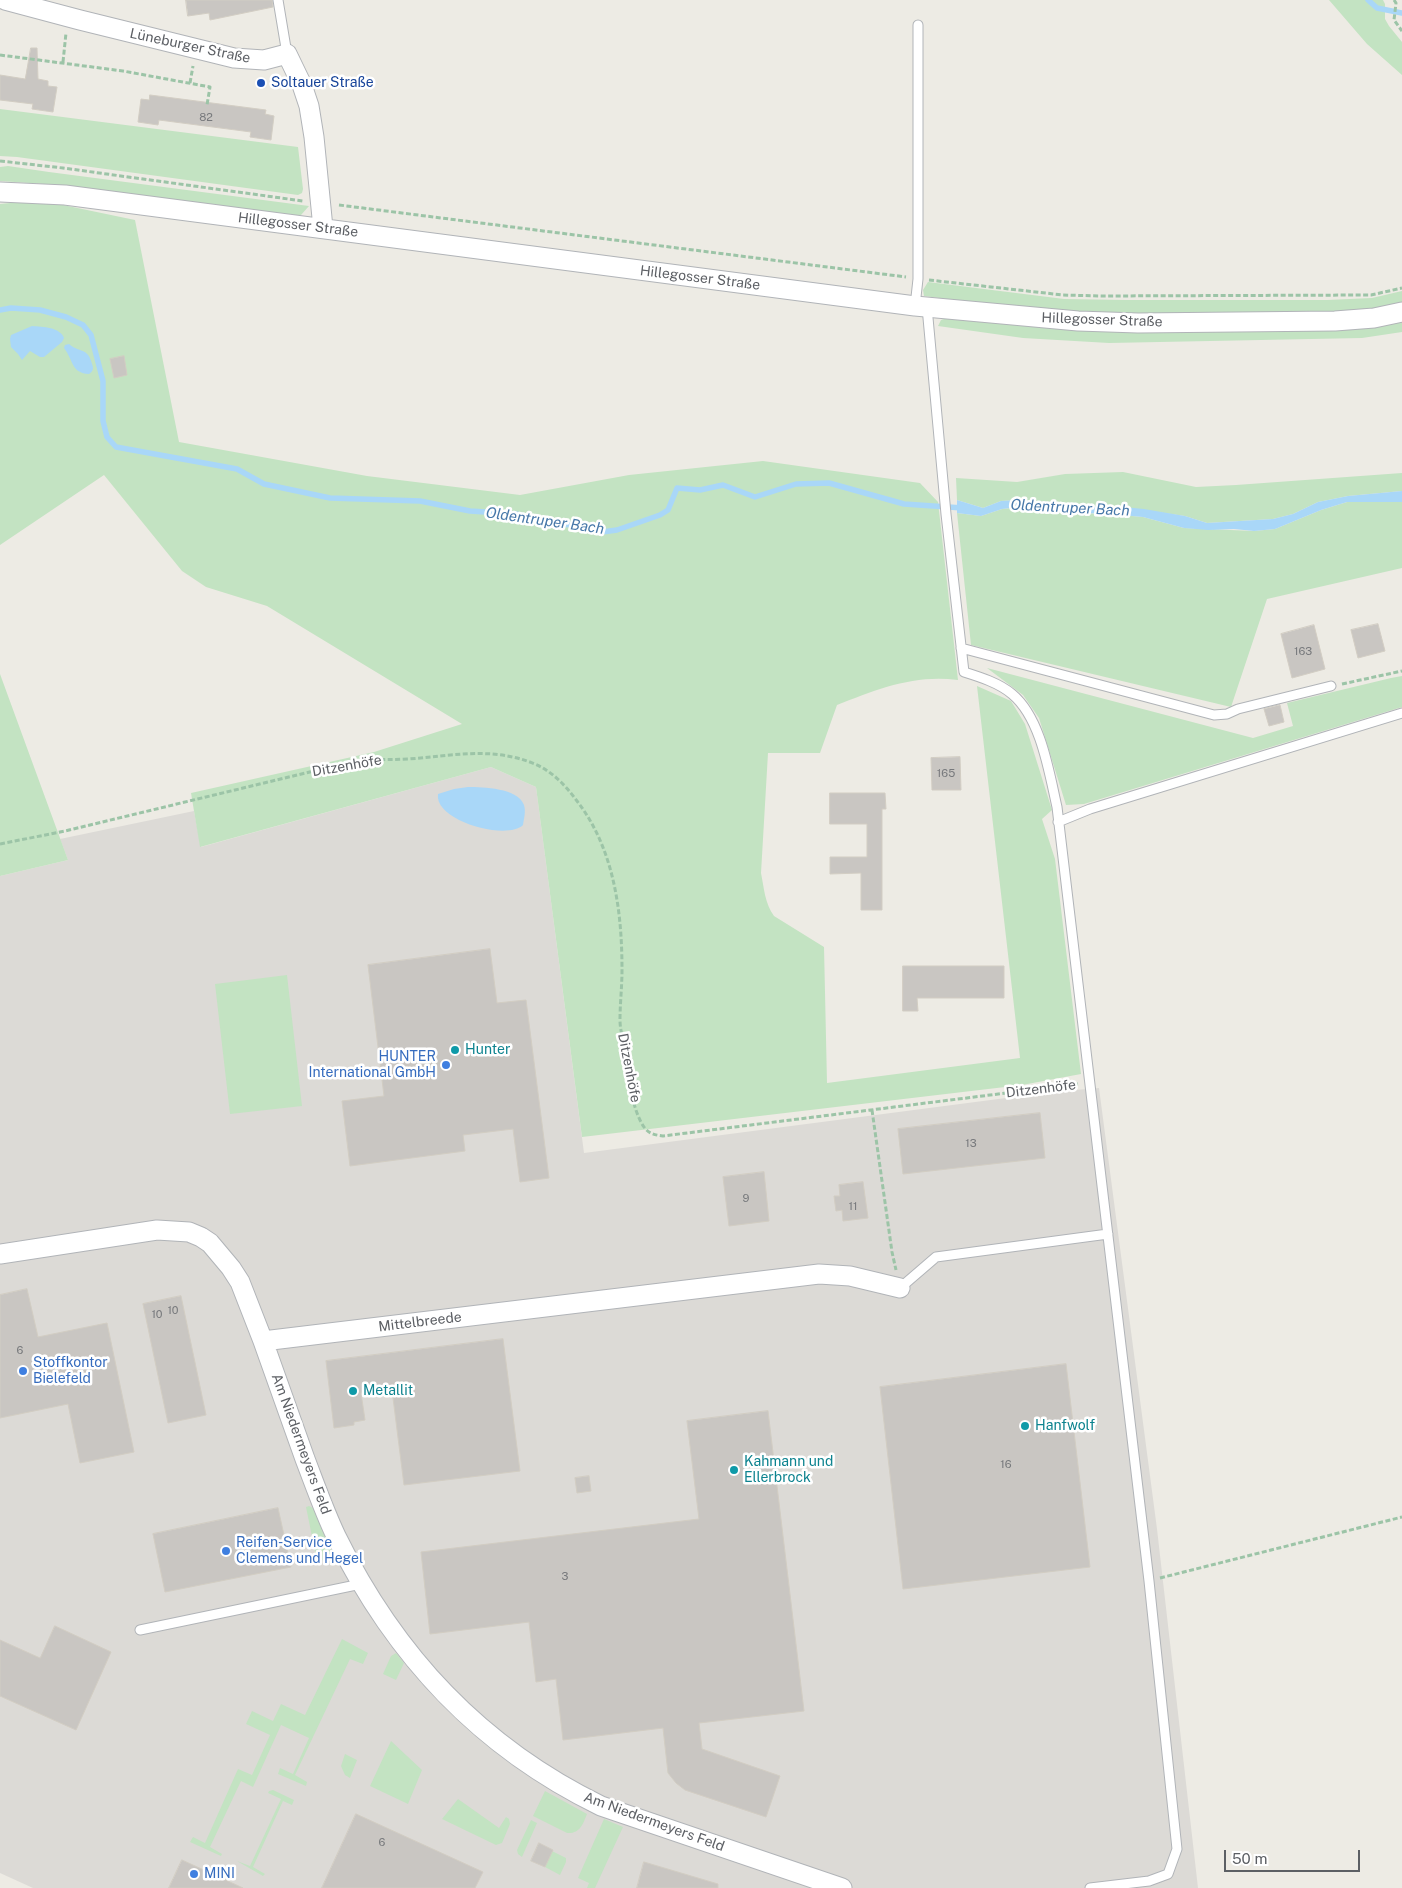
<!DOCTYPE html>
<meta charset="utf-8">
<style>
body{margin:0}
#map{position:relative;width:1402px;height:1888px;overflow:hidden;background:#edebe4;font-family:"Public Sans",sans-serif}
canvas{display:block}
.scale{position:absolute;left:1224px;top:1850px;width:136px;height:22px;box-sizing:border-box;border:2px solid #5c5f64;border-top:0;padding-left:6px;font-size:15px;line-height:18px;white-space:nowrap;color:#5c5f64;-webkit-text-stroke:4px #fff;paint-order:stroke}
</style>
<div id="map">
<canvas width="1402" height="1888"></canvas>
<div class="scale">50 m</div>
</div>
<script>
const c = document.querySelector('canvas').getContext('2d');
c.lineJoin = 'round';
function fillPath(path, color) { c.fillStyle = color; c.fill(path, 'evenodd'); }
function strokePath(path, color, width, dash) { c.strokeStyle = color; c.lineWidth = width; c.lineCap = dash ? 'butt' : 'round'; c.setLineDash(dash || []); c.stroke(path); }
function write(font, color, halo, rows, align = 'center') {
  c.font = font + ' "Public Sans",sans-serif'; c.lineWidth = 5; c.setLineDash([]); c.textBaseline = 'middle'; c.strokeStyle = halo; c.fillStyle = color; for (const [text, x, y, turn = 0] of rows) {
    c.save(); c.translate(x, y); c.rotate((+turn || 0) * Math.PI / 180); c.textAlign = isNaN(turn) ? turn : align; if (halo) c.strokeText(text, 0, 0); c.fillText(text, 0, 0); c.restore();
  }
}
const industrial = new Path2D(`
 M491 767 536 787 584 1153 1052 1092 1099 1088 1157 1529 1198 1888H33L0 1873V876L68 860 60 839 194 811 201 847Z`);
const green = new Path2D(`
 M1329 0H1383L1385 4V19L1389 26 1402 42V75L1367 44Z
 M0 109 298 147 303 189 302 193 298 195 17 157 0 156Z
 M8 166 49 172 309 206 301 215 296 216 59 185 0 181V167Z
 M39 200 135 220 179 442 367 476 520 495 629 475 763 461 920 483 938 502 958 680C915 674 877 689 837 705L820 753H768L761 873C764 888 765 904 774 916L824 947 827 1083 1020 1058 977 686 1011 701 1025 724 1052 810 1042 819 1055 859 1081 1074 1022 1085 582 1137 536 787 491 767 200 847 191 793 374 752 462 724 267 606 206 587 182 571 104 475 0 545V204Z
 M928 282 1064 299 1126 300H1327L1372 298 1402 291V302L1374 309 1335 313H1120L1031 310 924 296 923 290Z
 M950 317 1334 330 1358 329 1402 321V332L1362 338 1109 343 1023 338 938 326 941 320Z
 M1123 472 1196 487 1236 485 1402 473V491L1348 496 1318 502 1293 514 1273 519 1207 523 1185 516 1113 506 1071 508 1037 505 1018 500 1001 501 983 508 957 500 956 478 1017 482 1065 474Z
 M1347 502H1402V568L1267 599 1231 707 971 645 957 513 981 516 1002 509 1019 507 1035 512 1110 514 1143 517 1184 528 1254 531 1275 529 1321 510Z
 M987 668 1253 738 1293 726 1287 703 1391 678 1402 676V707L1084 804 1066 805 1039 718 1023 695Z
 M0 674 68 860 0 876Z
 M287 975 302 1106 230 1114 215 984Z
 M309 1506 313 1508 332 1552 330 1559 317 1561 306 1507Z
 M342 1639 368 1653 363 1664 350 1659 295 1775 307 1782 306 1786 278 1774 280 1768 293 1774 309 1738 281 1725 253 1787 241 1781 210 1847 222 1854 221 1856 190 1842 193 1837 205 1843 238 1769 252 1775 270 1735 246 1724 252 1711 273 1721 281 1704 305 1715Z
 M396 1653 404 1663 396 1680 383 1674 391 1656Z
 M391 1741 422 1770 408 1804 370 1786Z
 M345 1754 357 1760 350 1778 345 1775 341 1766Z
 M273 1790 294 1800 292 1805 283 1801 253 1867 265 1874 263 1876 237 1861 250 1866 281 1799 268 1793 269 1791Z
 M545 1791 587 1814C583 1824 580 1834 567 1833L533 1816Z
 M458 1799 499 1828 506 1817 509 1819 510 1824 502 1843 496 1845 442 1819Z
 M604 1819 623 1827 595 1888H587L589 1883 578 1878Z
 M531 1820 537 1823 522 1857 518 1854 517 1850Z
 M552 1851 566 1858V1862L560 1875 545 1867Z`);
const water = new Path2D(`
 M32 326C43 327 60 327 64 338L62 342 44 357H40L30 351 22 360 18 354 11 347 10 339 11 335Z
 M69 344C79 353 88 347 92 364 94 369 93 371 89 374 71 373 74 361 64 348L65 345Z
 M1402 491V502H1347L1321 510 1275 529 1254 531 1234 529 1208 530 1184 528 1143 517 1110 514 1035 511 1019 507 1002 509 981 516 957 513V500L983 508 1001 501 1018 500 1037 505 1071 508 1113 506 1144 509 1185 516 1207 523 1273 519 1293 514 1318 502 1348 496Z
 M468 787C483 787 518 788 524 805 526 812 524 818 523 825 507 841 434 821 438 794L454 789Z`);
const stream = new Path2D(`
 M1368 0 1377 8 1402 13
 M0 310 11 308 40 310 66 317 83 325 91 335 103 381V421L107 437 116 447 237 469 264 484 330 498 420 501 470 511 516 514 555 524 574 525 602 532 617 530 660 515 668 510 677 488 700 490 723 485 755 497 796 484 829 483 904 504 963 508`);
const building = new Path2D(`
 M186 0H272L273 7 210 20 209 13 188 16Z
 M31 48H37L38 79 48 81V86L57 87 53 112 32 109 33 104 0 100V75L25 79Z
 M150 95 266 110 265 114 274 116 271 140 250 137 251 132 159 120 158 125 138 122 141 99 149 100Z
 M124 356 127 375 114 378 110 359Z
 M1378 624 1385 651 1358 658 1351 630Z
 M1314 625 1325 669 1292 678 1281 634Z
 M1280 705 1284 722 1269 726 1264 709Z
 M960 757 961 790H932L931 758Z
 M830 793H885L886 809H882V910H861V873L830 874V857H867V824H830Z
 M490 949 497 1003 526 1000 549 1178 520 1182 513 1129 463 1135 465 1151 350 1166 342 1101 384 1096 368 965Z
 M903 966H1004V998H917L918 1011H903Z
 M1040 1113 1045 1158 903 1174 898 1129Z
 M764 1172 769 1221 729 1226 723 1177Z
 M863 1182 868 1218 843 1221 842 1210 836 1211 834 1196H840L839 1185Z
 M27 1289 38 1337 107 1323 134 1452 80 1463 68 1404 0 1418V1295Z
 M181 1296 206 1415 168 1423 143 1304Z
 M503 1339 520 1471 404 1485 392 1390 361 1393 365 1420 354 1422V1425L334 1428 326 1361Z
 M1066 1364 1090 1567 903 1589 880 1387Z
 M768 1411 804 1711 699 1723 702 1749 780 1776 766 1817 685 1790 676 1783 668 1773 663 1728 563 1740 556 1679 536 1682 529 1622 430 1634 421 1552 699 1519 687 1421Z
 M589 1476 591 1491 577 1493 575 1478Z
 M278 1508 291 1567 165 1592 153 1534Z
 M55 1626 111 1652 76 1730 0 1696V1640L40 1658Z
 M356 1814 483 1872 475 1888H322Z
 M539 1843 553 1850 545 1867 531 1861Z
 M182 1860 243 1888H169Z
 M644 1862 718 1884V1888H637Z`);
const path = new Path2D(`
 M1394 0 1396 3 1394 20 1402 31
 M0 55 123 71 210 87 207 105
 M63 62 66 33
 M190 83 193 66
 M0 161 63 168 303 201
 M339 205 906 277
 M929 280 1063 295 1101 296 1371 295 1402 288
 M1342 684 1402 671
 M0 844 65 831 351 762C371 759 388 760 408 759 453 756 491 746 535 764 553 772 566 786 577 801 614 849 622 911 622 970 622 987 620 1003 620 1020 620 1031 624 1042 625 1053 629 1075 631 1108 644 1127 649 1134 655 1135 663 1136L1078 1084
 M872 1110 892 1252 896 1270
 M1160 1578 1402 1517`);
const lane = new Path2D(`
 M278 0 287 54
 M915 306 918 279V25
 M927 307 946 514 964 672C980 677 999 683 1012 694 1041 718 1049 772 1057 807L1149 1581 1177 1849 1168 1874 1149 1881 1090 1888
 M961 648 1214 715 1227 714 1238 709 1331 686
 M1058 822 1090 809 1402 713
 M900 1288 936 1257 1108 1234
 M140 1630 361 1584`);
const street = new Path2D(`
 M5 0 80 20 234 58 264 60 287 54 302 85 309 106 314 137 323 228
 M0 192 65 195 915 306 1078 321 1138 323 1335 321 1374 318 1402 312
 M0 1254 157 1230 189 1232 201 1237 210 1243 231 1268 240 1282 263 1341 819 1274 850 1276 900 1288
 M263 1341C277 1381 291 1420 305 1459 315 1485 324 1511 336 1536 395 1656 480 1747 601 1806L842 1888`);
const markers = [
 [261,83,5,"#1a4fb4"],
 [455,1050,5,"#0f9aa8"],
 [446,1065,5,"#3f7fe0"],
 [23,1371,5,"#3f7fe0"],
 [353,1391,5,"#0f9aa8"],
 [1025,1426,5,"#0f9aa8"],
 [734,1470,5,"#0f9aa8"],
 [226,1551,5,"#3f7fe0"],
 [194,1874,5,"#3f7fe0"]
];
const numberNames = [
 ["82",206,118],
 ["163",1303,652],
 ["165",946,774],
 ["13",971,1144],
 ["9",746,1199],
 ["11",853,1207],
 ["10",173,1311],
 ["10",157,1315],
 ["6",20,1351],
 ["16",1006,1465],
 ["3",565,1577],
 ["6",382,1843]
];
const streetNames = [
 ["Lüneburger Straße",190,46,12],
 ["Hillegosser Straße",298,225,7],
 ["Hillegosser Straße",700,278,7],
 ["Hillegosser Straße",1102,320,2],
 ["Ditzenhöfe",347,766,-10],
 ["Ditzenhöfe",629,1068,79],
 ["Ditzenhöfe",1041,1089,-7],
 ["Mittelbreede",420,1322,-7],
 ["Am Niedermeyers Feld",301,1444,70],
 ["Am Niedermeyers Feld",654,1822,20]
];
const transitNames = [
 ["Soltauer Straße",271,83]
];
const cultureNames = [
 ["Hunter",465,1050],
 ["Metallit",363,1391],
 ["Hanfwolf",1035,1426],
 ["Kahmann und",744,1462],
 ["Ellerbrock",744,1478]
];
const shopNames = [
 ["HUNTER",436,1057,"right"],
 ["International GmbH",436,1073,"right"],
 ["Stoffkontor",33,1363],
 ["Bielefeld",33,1379],
 ["Reifen-Service",236,1543],
 ["Clemens und Hegel",236,1559],
 ["MINI",204,1874]
];
const waterNames = [
 ["Oldentruper Bach",1070,508,3],
 ["Oldentruper Bach",545,521,8]
];
fillPath(industrial, '#dcdad6');
fillPath(green, '#c3e3c2');
fillPath(water, '#a9d7f8');
strokePath(stream, '#a9d7f8', 5.5);
fillPath(building, '#c9c6c2');
strokePath(building, '#d2cdc3', 1);
strokePath(lane, '#b1b4b8', 11);
strokePath(street, '#b1b4b8', 21);
strokePath(path, '#9cc4a7', 3, [5, 2.5]);
strokePath(lane, '#fff', 9);
strokePath(street, '#fff', 19);
for (const [x, y, r, color] of markers) { const dot = new Path2D(); dot.arc(x, y, r, 0, 2 * Math.PI); c.fillStyle = color; c.fill(dot); strokePath(dot, '#fff', 2); }
write('11px', '#77797c', null, numberNames);
write('14px', '#5c5f64', '#fff', streetNames);
write('14px', '#164399', '#fff', transitNames, 'left');
write('14px', '#0d838f', '#fff', cultureNames, 'left');
write('14px', '#366cbe', '#fff', shopNames, 'left');
write('italic 15px', '#4778a9', '#fff', waterNames);
</script>
